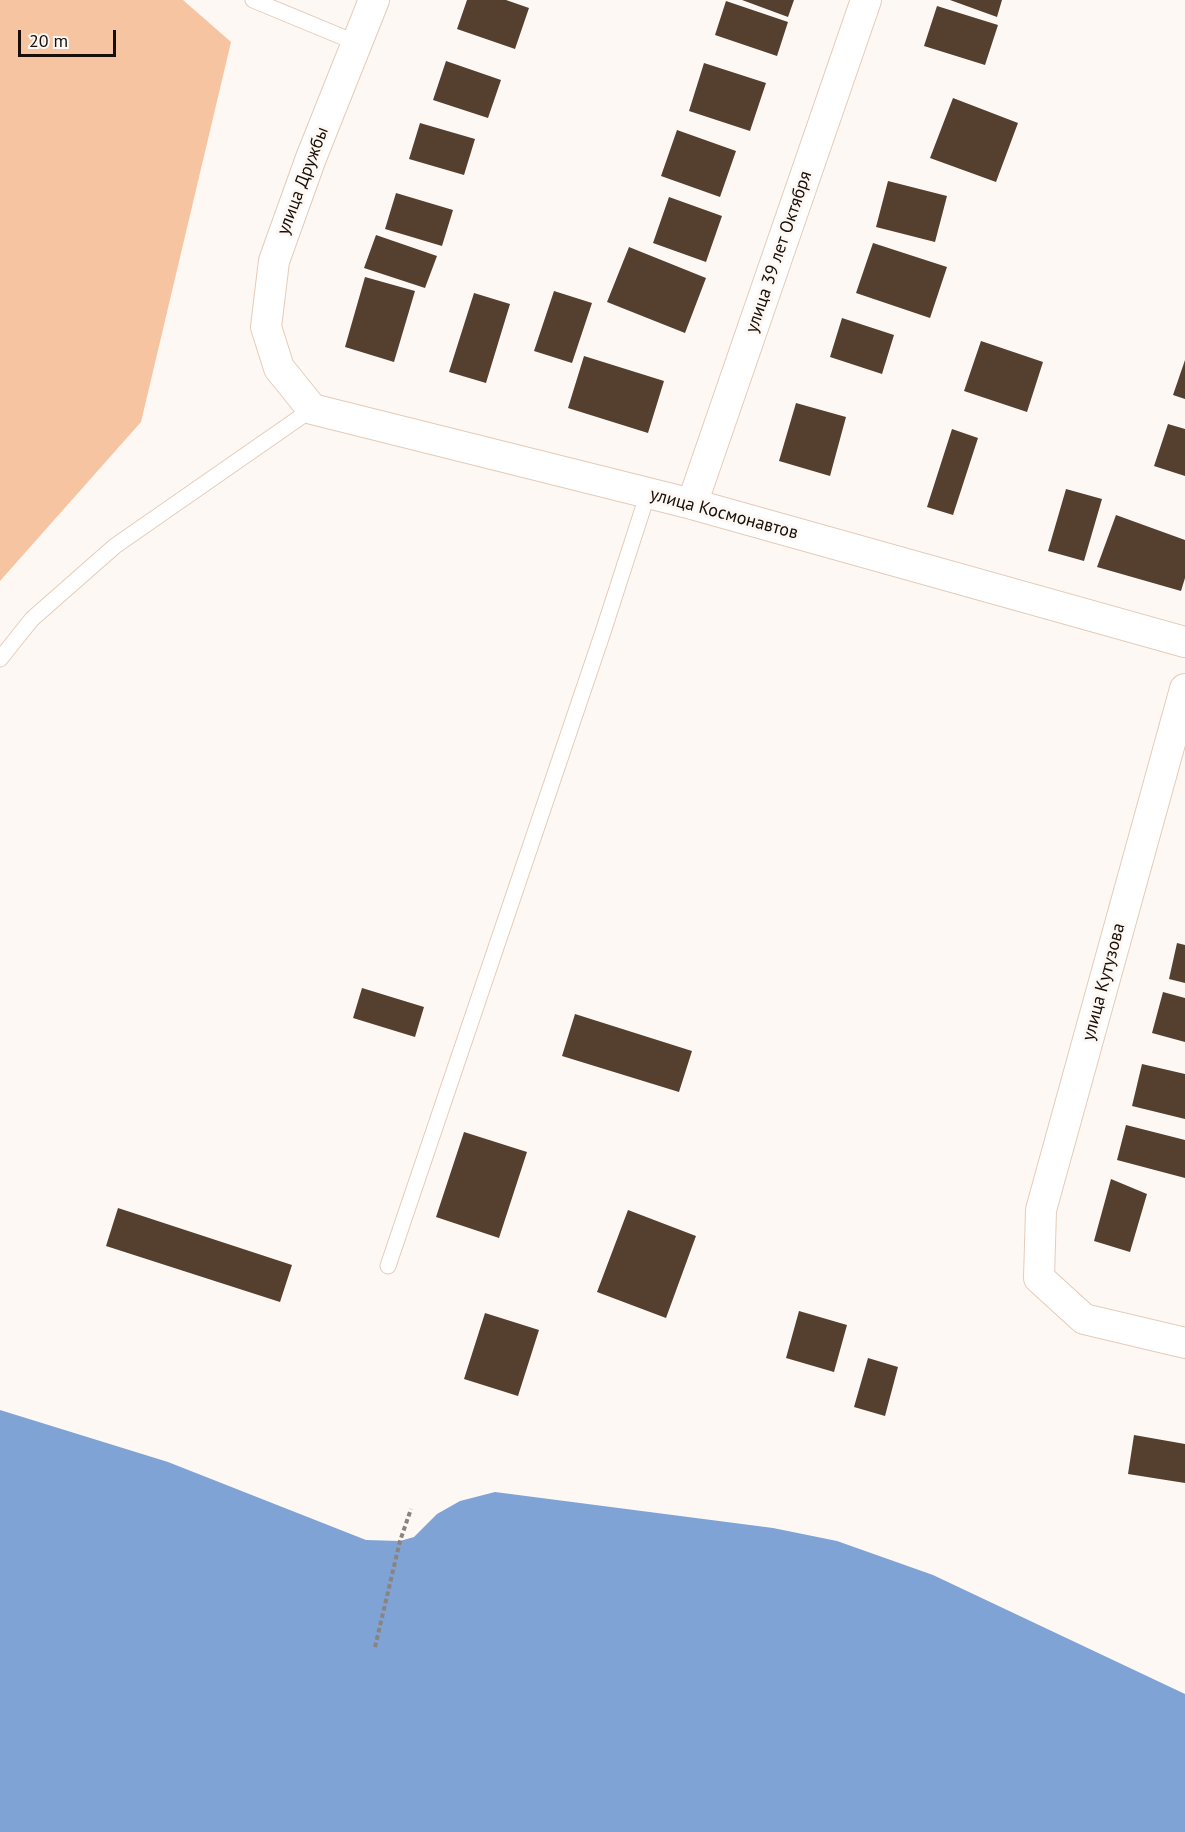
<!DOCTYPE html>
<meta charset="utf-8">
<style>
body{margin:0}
#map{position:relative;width:1185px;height:1832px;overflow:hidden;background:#fef8f5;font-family:"PT Sans",sans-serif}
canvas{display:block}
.scale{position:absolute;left:18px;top:30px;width:98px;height:27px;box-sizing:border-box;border:3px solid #180f08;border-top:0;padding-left:8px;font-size:18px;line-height:21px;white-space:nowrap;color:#180f08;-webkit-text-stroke:4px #fef8f5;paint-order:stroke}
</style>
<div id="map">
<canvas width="1185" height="1832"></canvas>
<div class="scale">20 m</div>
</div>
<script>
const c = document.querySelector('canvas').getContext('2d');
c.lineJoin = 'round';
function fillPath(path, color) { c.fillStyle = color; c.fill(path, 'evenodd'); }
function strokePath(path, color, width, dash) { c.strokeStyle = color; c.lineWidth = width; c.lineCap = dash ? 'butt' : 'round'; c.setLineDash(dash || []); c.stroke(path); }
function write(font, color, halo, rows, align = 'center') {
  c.font = font + ' "PT Sans",sans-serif'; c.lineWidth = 6; c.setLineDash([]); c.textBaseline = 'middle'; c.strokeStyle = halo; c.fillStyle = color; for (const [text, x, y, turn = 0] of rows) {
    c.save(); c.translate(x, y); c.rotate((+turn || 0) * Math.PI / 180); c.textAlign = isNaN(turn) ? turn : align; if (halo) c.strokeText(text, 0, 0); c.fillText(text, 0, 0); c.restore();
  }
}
const green = new Path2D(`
 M0 0H183L231 42 141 422 0 581Z`);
const water = new Path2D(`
 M0 1410 168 1462 366 1540 400 1541 414 1537 437 1514 460 1501 495 1492 773 1528 837 1541 933 1575 1185 1694V1832H0Z`);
const building = new Path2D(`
 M467 0H506L529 8 515 49 457 29Z
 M742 0H794L788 17Z
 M950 0H1002L997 17Z
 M726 1 788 22 777 56 715 35Z
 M937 6 998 25 985 65 924 46Z
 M446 61 501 80 488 118 433 100Z
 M704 63 766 83 750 131 689 111Z
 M953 98 1018 123 996 182 930 158Z
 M420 123 475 139 464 175 409 159Z
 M677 130 736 151 720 197 661 176Z
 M888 181 947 196 935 242 876 227Z
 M396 193 453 210 442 246 385 229Z
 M669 197 722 216 706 262 653 243Z
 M376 235 437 256 425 288 364 268Z
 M873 243 947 267 930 318 856 293Z
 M629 247 706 278 685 333 607 302Z
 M365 277 415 291 394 362 345 347Z
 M554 291 592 303 572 363 534 351Z
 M474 293 510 304 486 383 449 372Z
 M842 318 894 335 882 374 830 357Z
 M981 341 1043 362 1027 412 964 391Z
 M584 356 664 381 648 433 568 408Z
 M1185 360V399L1173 395Z
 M796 403 846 417 830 476 779 461Z
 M1168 424 1185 429V476L1154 466Z
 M952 429 978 438 953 515 927 507Z
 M1066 489 1102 499 1084 561 1048 551Z
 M1116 515 1185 540V578L1181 591 1097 567Z
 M1177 943 1185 945V983L1169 979Z
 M362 988 424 1007 415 1037 353 1018Z
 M1163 992 1185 998V1042L1152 1033Z
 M575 1014 692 1051 679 1092 562 1056Z
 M1142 1064 1185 1074V1119L1132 1106Z
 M1126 1125 1185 1140V1178L1117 1160Z
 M464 1132 527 1152 499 1238 436 1217Z
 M1111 1179 1147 1194 1130 1252 1094 1241Z
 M118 1208 292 1265 280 1302 106 1246Z
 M628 1210 696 1236 666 1318 597 1292Z
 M799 1311 847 1325 834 1372 786 1358Z
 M485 1313 539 1330 518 1396 464 1379Z
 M868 1358 898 1367 885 1416 854 1407Z
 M1134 1435 1185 1444V1483L1128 1474Z`);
const path = new Path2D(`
 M375 1647 400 1541 411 1509`);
const service = new Path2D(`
 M253 0 357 43
 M0 659 32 619 115 546 312 409
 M388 1266 603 632 648 493`);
const minor = new Path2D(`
 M374 0 311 158 274 261 266 327 279 368 312 409 692 504 1185 642
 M692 504 866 0
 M1185 689 1041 1210 1039 1278 1084 1319 1185 1343`);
const streetNames = [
 ["улица Дружбы",303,181,-69],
 ["улица 39 лет Октября",779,252,-71],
 ["улица Космонавтов",724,514,15],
 ["улица Кутузова",1104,982,-75]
];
fillPath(green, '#f6c4a1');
fillPath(water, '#7fa3d5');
fillPath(building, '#554030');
strokePath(service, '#e5cbb8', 17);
strokePath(minor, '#e5cbb8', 32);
strokePath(path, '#8a837e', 4, [4.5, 3]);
strokePath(service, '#fff', 15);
strokePath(minor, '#fff', 30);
write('18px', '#180f08', '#fef8f5', streetNames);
</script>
